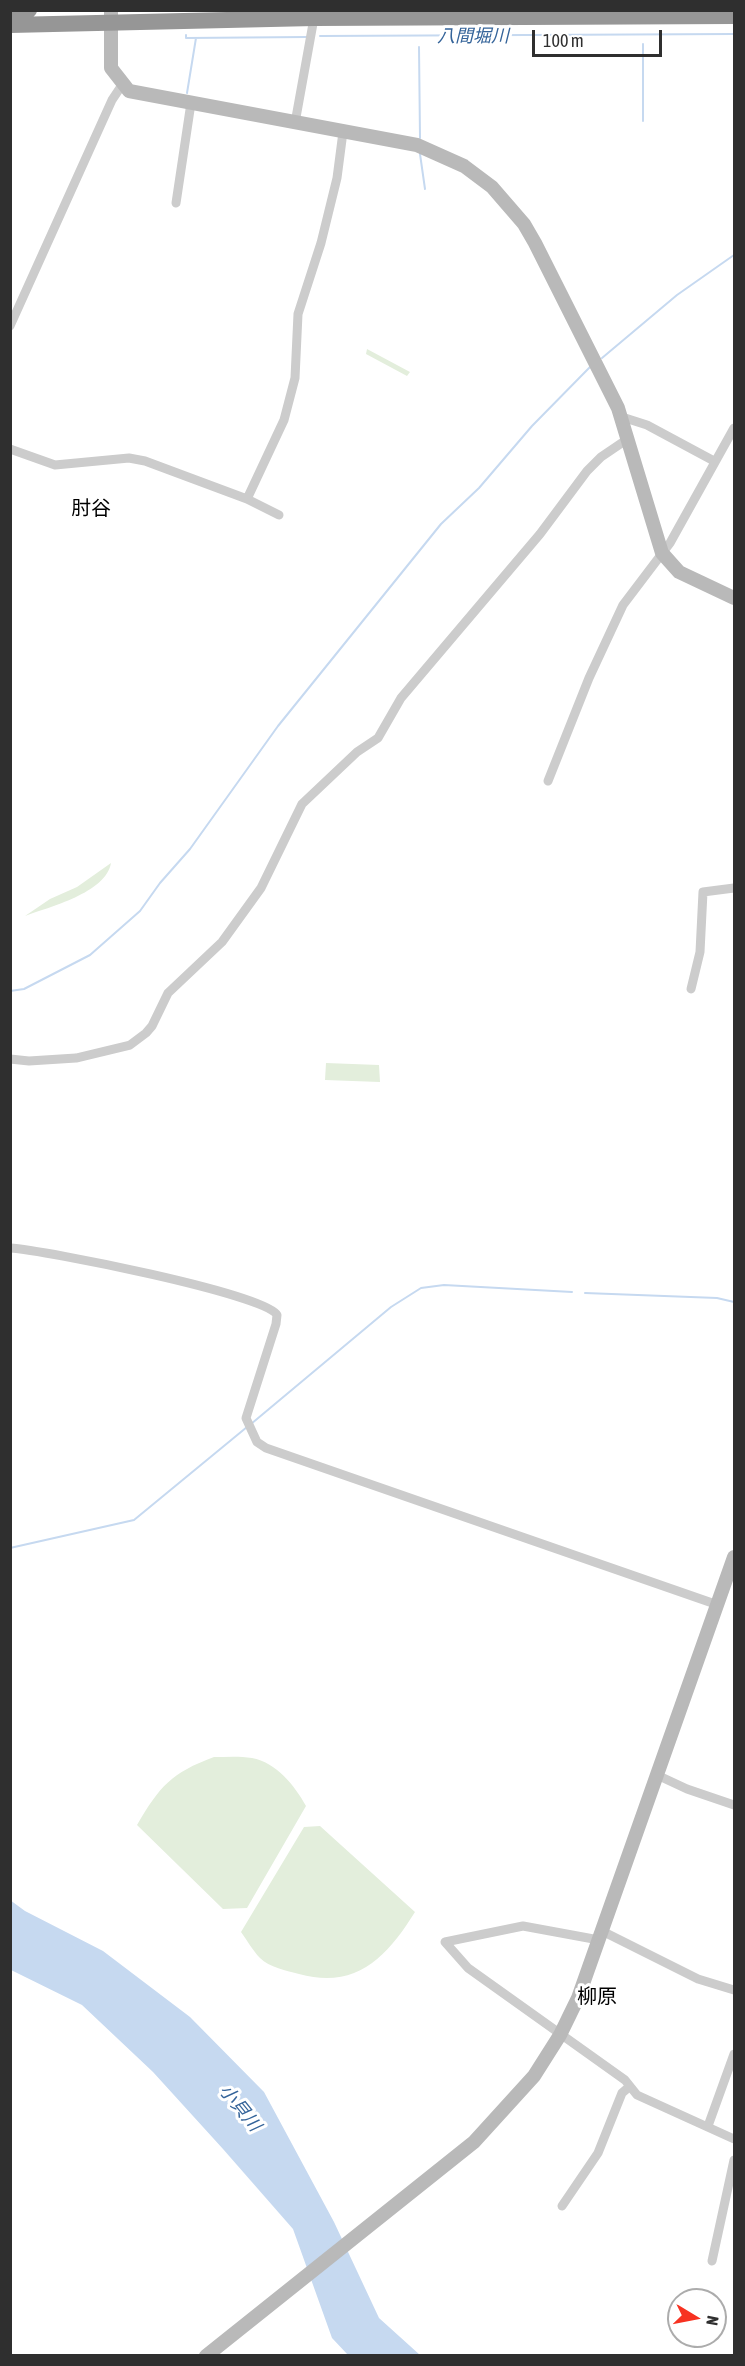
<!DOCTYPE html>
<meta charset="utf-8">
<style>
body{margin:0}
#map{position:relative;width:745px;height:2366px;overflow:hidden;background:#fff;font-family:"Asap Condensed",sans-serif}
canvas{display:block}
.frame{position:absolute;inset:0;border:12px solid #2f2f2f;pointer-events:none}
.north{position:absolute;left:667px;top:2288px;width:60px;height:60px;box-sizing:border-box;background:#fff;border:2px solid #acacac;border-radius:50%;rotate:100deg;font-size:16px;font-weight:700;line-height:24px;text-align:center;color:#2f2f2f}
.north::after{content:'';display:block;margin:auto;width:21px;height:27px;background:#f73221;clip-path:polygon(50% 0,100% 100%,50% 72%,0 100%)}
.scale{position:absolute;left:532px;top:30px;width:130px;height:27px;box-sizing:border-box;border:3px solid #2f2f2f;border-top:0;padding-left:8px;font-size:18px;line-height:21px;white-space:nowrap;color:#2f2f2f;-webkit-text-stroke:4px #fff;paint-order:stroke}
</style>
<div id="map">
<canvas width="745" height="2366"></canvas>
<div class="frame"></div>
<div class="north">N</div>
<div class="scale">100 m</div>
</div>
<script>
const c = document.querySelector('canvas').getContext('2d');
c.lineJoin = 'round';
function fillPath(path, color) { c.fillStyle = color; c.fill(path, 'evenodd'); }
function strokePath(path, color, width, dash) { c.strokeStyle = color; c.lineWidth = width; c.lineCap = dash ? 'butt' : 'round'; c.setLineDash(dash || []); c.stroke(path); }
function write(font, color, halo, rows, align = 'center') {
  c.font = font + ' "Asap Condensed","Noto Sans JP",sans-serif'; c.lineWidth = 6; c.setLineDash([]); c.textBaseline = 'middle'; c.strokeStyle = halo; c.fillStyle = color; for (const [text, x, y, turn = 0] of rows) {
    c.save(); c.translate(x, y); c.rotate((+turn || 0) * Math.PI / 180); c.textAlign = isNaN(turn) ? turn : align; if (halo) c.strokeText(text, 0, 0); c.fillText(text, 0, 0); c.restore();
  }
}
const green = new Path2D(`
 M367 349 410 372 407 376 366 354Z
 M111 863C106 893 49 907 25 916L50 899 77 887Z
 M326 1063 379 1065 380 1082 325 1080Z
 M214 1757C226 1757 240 1756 252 1758 276 1762 295 1786 306 1806L247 1908 223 1909 137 1825C160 1786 171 1773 214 1757Z
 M320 1826 415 1912C387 1957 356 1990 299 1974 287 1971 269 1967 260 1958 253 1951 247 1940 241 1932L304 1827Z`);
const water = new Path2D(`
 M10 1900 25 1911 103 1951 190 2017 264 2092 334 2222 379 2318 420 2355H348L332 2338 293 2229 223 2149 153 2072 82 2005 11 1970Z`);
const stream = new Path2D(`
 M186 35V38L307 37
 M320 36 734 34
 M643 44V121
 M419 47 420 138
 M187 93 196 38
 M420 154 425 189
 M602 358 677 295 734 255
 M10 991 24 989 90 955 140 911 160 883 190 849 278 726 441 524 479 488 532 426 590 367
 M585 1293 717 1298 734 1302
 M251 1424 391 1307 421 1288 444 1285 572 1292
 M10 1548 134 1520 247 1427`);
const street = new Path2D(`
 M295 123 314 18
 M176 203 191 103
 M10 326 112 100 122 85
 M622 417 647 425 714 461
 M10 449 55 465 129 458 145 461 247 499 279 515
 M247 499 284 420 295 378 298 314 321 243 337 178 343 132
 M548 781 589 678 623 605 670 543 734 428
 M691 989 700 952 703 892 734 888
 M10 1059 29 1061 76 1058 130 1045 146 1033 152 1026 168 993 222 942 261 888 302 804 357 752 378 738 401 698 540 534 587 471 601 457 629 438
 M10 1248C44 1250 266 1294 277 1315L276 1324 246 1418 257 1442 266 1448 718 1605
 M657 1775 687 1789 734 1805
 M602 1931 698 1979 734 1990
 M599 1940 523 1926 445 1942 468 1968 625 2080 637 2095 734 2139
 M708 2126 734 2054
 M562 2206 598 2153 622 2093 629 2087
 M712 2261 734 2160`);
const secondary = new Path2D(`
 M111 10V68L129 91 417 145 464 166 492 187 524 224 535 243 618 408 662 553 679 572 734 598
 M206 2356 474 2142 534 2076 560 2035 578 1998 734 1557`);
const highway = new Path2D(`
 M10 11 29 10
 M10 25 314 18 734 16`);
const waterNames = [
 ["八間堀川",473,36],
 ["小貝川",240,2108,51]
];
const quarterNames = [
 ["肘谷",91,509],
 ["柳原",597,1997]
];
fillPath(green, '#e3eedc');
fillPath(water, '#c6d9f0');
strokePath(stream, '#c6d9f0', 2);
strokePath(street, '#ccc', 9);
strokePath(secondary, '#b9b9b9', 14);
strokePath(highway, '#969696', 16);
write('italic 18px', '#35649a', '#fff', waterNames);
write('20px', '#000', '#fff', quarterNames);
</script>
